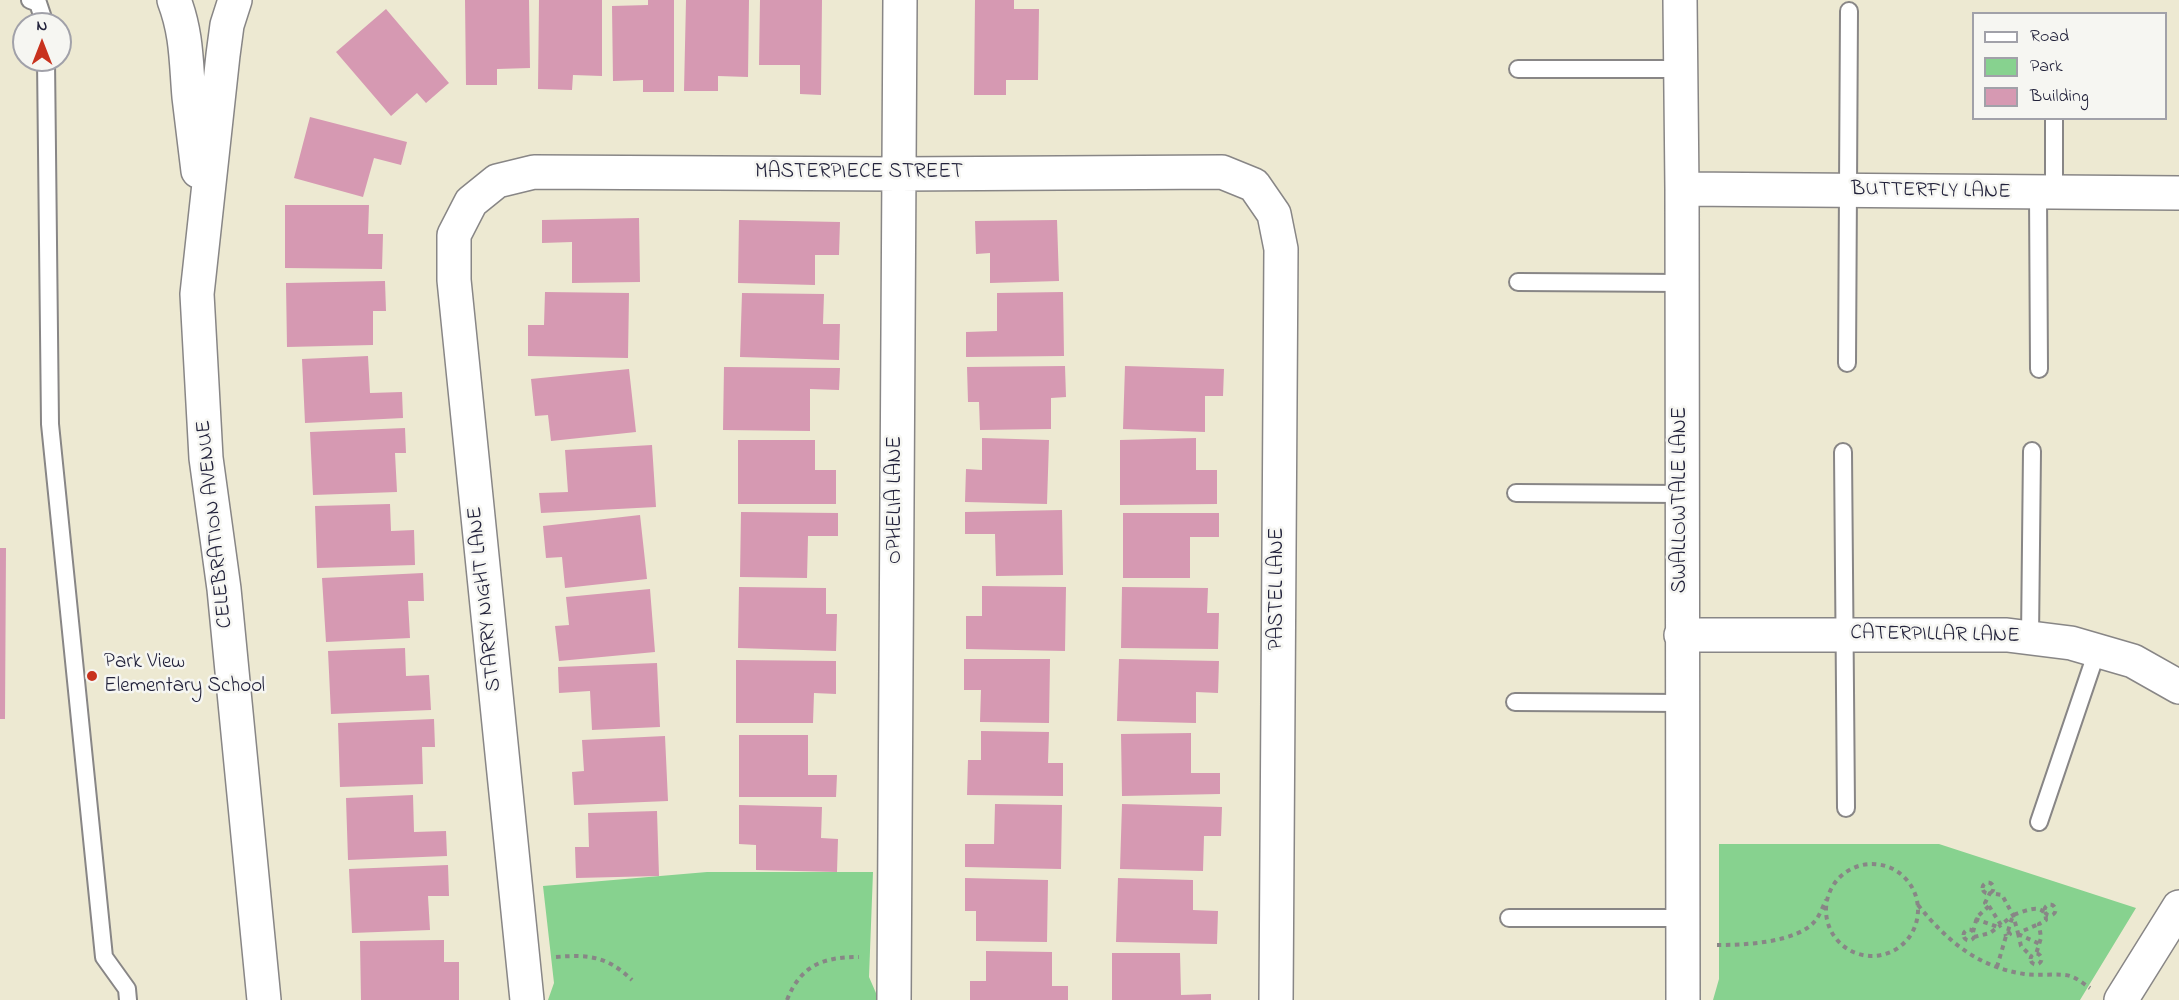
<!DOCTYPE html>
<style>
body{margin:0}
#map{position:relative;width:2179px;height:1000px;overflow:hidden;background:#ede9d2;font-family:"Indie Flower",sans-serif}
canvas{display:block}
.legend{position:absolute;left:1972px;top:12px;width:195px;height:108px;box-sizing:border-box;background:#f6f6f2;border:2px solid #a1a1a9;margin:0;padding:8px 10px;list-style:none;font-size:18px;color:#22223b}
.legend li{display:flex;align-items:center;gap:12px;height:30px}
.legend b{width:30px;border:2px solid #a1a1a9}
.north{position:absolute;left:12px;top:12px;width:60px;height:60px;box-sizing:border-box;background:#f6f6f2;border:2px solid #a1a1a9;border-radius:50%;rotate:0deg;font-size:16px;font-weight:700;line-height:24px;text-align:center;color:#22223b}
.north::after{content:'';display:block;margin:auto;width:21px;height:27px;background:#c8321e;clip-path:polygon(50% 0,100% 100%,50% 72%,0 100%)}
</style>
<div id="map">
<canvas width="2179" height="1000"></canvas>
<ul class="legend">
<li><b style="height:8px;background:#fff"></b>Road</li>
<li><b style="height:16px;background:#87d28f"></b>Park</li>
<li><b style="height:16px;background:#d699b2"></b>Building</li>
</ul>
<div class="north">N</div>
</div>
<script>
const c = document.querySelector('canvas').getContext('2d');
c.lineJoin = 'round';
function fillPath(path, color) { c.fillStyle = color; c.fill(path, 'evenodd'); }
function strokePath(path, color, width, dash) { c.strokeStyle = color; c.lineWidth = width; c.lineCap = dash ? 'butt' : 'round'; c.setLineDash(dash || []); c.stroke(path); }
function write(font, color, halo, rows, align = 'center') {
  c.font = font + ' "Indie Flower",sans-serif'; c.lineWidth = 5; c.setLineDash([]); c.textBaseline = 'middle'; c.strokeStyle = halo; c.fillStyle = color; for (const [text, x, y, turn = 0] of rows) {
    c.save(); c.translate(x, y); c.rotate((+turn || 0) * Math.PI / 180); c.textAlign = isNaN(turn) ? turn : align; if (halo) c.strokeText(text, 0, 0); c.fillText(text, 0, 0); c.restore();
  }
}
const green = new Path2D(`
 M1719 844H1939L2136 908 2080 1000H1713L1719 979Z
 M707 872H873L869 977 879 1000H548L554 983 543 886Z`);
const building = new Path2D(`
 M465 0H529L530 68 497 69V85H466Z
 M539 0H602V76L573 75 572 90 538 89Z
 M648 0H674V92H643V80L613 81 612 6 648 5Z
 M686 0H749L748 77 718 76V91H684Z
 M760 0H822L821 95 800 94V65H759Z
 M975 0H1014V9H1039L1038 80H1006V95H974Z
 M386 9 449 83 426 103 417 93 391 116 336 52Z
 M310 117 407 142 401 165 374 158 363 197 294 178Z
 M285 205H369L368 234H383L382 269 285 268Z
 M639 218 640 282 572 283V242L542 243V220Z
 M739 220 840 222 839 255H815V285L738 283Z
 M1057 220 1059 281 990 283V253L976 254 975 221Z
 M385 281 386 311H373V345L287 347 286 283Z
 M545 292 629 293 628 358 528 356V325H544Z
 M1063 292 1064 356 966 357V332L997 331V293Z
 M742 293 824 294 823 324H840L839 360 740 357Z
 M368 356 370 393 402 392 403 418 305 423 302 359Z
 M1065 366 1066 397 1051 398V429L980 430 979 402H968L967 367Z
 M1125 366 1224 369 1223 396H1205V432L1123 429Z
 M724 367 840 368 839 390 810 389V431L723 430Z
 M629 369 636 432 551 441 548 415 535 416 531 379Z
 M405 428 406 453H395L397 492 313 495 310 432Z
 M982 438 1049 440 1047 504 965 502 966 469 982 470Z
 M1196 438V470H1217V504L1120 505V440Z
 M738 440H815V470H836V504H738Z
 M652 445 656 507 541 513 539 493 568 492 565 450Z
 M390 504 391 531 414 530 415 565 317 568 315 506Z
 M1062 510 1063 575 996 576 995 534H965V512Z
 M741 512 838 513V536H808L807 578 740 577Z
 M1123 513H1219V537H1190V578H1123Z
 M640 515 647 579 565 588 562 557 546 558 543 526Z
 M0 548H6L5 719H0Z
 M423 573 424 601H408L410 638 326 642 322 578Z
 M982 586 1066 587 1065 651 966 649V616H982Z
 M739 587 826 588V614H837L836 651 738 648Z
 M1122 587 1208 588 1207 613H1219L1218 649 1121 648Z
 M650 589 655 652 559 661 555 626 569 625 566 597Z
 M405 648 406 676 429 675 431 710 331 714 328 651Z
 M964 659H1050L1049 723 980 722 981 690H964Z
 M1119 659 1219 661 1218 693 1196 692V723L1117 721Z
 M736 660 836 661V694L814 693 813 723H736Z
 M657 663 660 727 592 730 590 691 559 693 558 667Z
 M434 719 435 747H422L423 784 340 787 338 723Z
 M981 731 1049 732 1048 763H1063V796L967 795 968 760H981Z
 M1191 733V773H1220V794L1122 796 1121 734Z
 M739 735H808V775H837L836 797H739Z
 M665 736 668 801 574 805 572 772 584 771 582 740Z
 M413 795 414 832 446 831 447 856 348 860 346 798Z
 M995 804 1062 805 1061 869 965 867V844H994Z
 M1122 804 1222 807 1221 836H1204L1203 871 1120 869Z
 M739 805 822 807 821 838 838 839 837 872 756 870V845L739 844Z
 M657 811 659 876 576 878 575 847H589L588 813Z
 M448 865 449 896H428L430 930 352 933 349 869Z
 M965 878 1048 880 1047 942 976 941V911H965Z
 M1118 878 1193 880V910L1218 911 1217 944 1116 942Z
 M444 940V962H459V1000H361L360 941Z
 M986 951 1052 952V986H1068V1000H970V981H986Z
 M1112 953H1180L1181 995 1211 994V1000H1112Z`);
const path = new Path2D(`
 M1826 910a46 46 0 1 1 92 0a46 46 0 1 1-92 0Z
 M1982.5 888a5.5 5.5 0 1 1 11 0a5.5 5.5 0 1 1-11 0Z
 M2044.5 910a5.5 5.5 0 1 1 11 0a5.5 5.5 0 1 1-11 0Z
 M1918 905C1947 941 1978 967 2024 974 2036 976 2061 973 2070 976 2077 978 2084 984 2090 988
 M1989 906 2001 925 2013 915
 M1975 919 1998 927
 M1963.5 935a5.5 5.5 0 1 1 11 0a5.5 5.5 0 1 1-11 0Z
 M2008 931 2013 915C2025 911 2045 901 2046 920L2039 924 2041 938 2036 954
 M1973 932 1977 917 1989 906 1985 903 1990 893 2002 895 2013 915 2018 933 2039 924
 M2018 933 2021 946 2032 957
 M2018 934 2040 944
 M1974 937 1990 933 2001 925
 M1717 945C1743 945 1797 943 1815 921 1820 915 1823 906 1826 900
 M2030.5 959a5.5 5.5 0 1 1 11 0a5.5 5.5 0 1 1-11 0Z
 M556 957C590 954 608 957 632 980
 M1997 967 2006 936 2010 934 2008 931 2005 933 2006 936
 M787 1000C801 965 823 957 859 957`);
const service = new Path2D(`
 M30 0 38 3 45 24
 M46 60 50 424 104 957 127 989 128 1000
 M1518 69H1681
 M2054 118V192
 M2038 193 2039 369
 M1518 282 1682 283
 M1847 363 1849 11
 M1843 452 1846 808
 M1516 493 1682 494
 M2030 638 2032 451
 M1515 702 1682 703
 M2039 822 2097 651
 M1509 918H1683`);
const minor = new Path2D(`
 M1680 0 1682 189 1683 1000
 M1682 189 2179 193
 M1681 635H2007L2071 643 2133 661 2179 687
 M527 1000 454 280V235L471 202 497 181 534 172 899 174 1222 172 1254 185 1274 214 1281 249 1276 1000
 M894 1000 900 0
 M2121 1000 2179 907`);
const tertiary = new Path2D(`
 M174 0C187 34 186 62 189 97 192 121 195 146 198 171
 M235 0 227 25 223 55 197 294 206 458 224 589 264 1000`);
const markers = [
 [92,676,6,"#c8321e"]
];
const streetNames = [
 ["MASTERPIECE STREET",859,174],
 ["BUTTERFLY LANE",1931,192,1],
 ["OPHELIA LANE",897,500,-90],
 ["SWALLOWTALE LANE",1682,500,-90],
 ["CELEBRATION AVENUE",216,524,-96],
 ["PASTEL LANE",1279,589,-90],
 ["STARRY NIGHT LANE",486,599,-96],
 ["CATERPILLAR LANE",1935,636,1]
];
const poiNames = [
 ["Park View",104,664],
 ["Elementary School",104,688]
];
fillPath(green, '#87d28f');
fillPath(building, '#d699b2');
strokePath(service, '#888686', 20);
strokePath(minor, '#888686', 36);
strokePath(tertiary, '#888686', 36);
strokePath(path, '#888686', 4, [4.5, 4.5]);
strokePath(service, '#fff', 16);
strokePath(minor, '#fff', 33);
strokePath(tertiary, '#fff', 33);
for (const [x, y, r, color] of markers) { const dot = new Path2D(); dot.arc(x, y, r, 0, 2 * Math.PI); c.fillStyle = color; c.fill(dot); strokePath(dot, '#f6f6f2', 2); }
write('21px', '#22223b', '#f6f6f2', streetNames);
write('21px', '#22223b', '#f6f6f2', poiNames, 'left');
</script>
